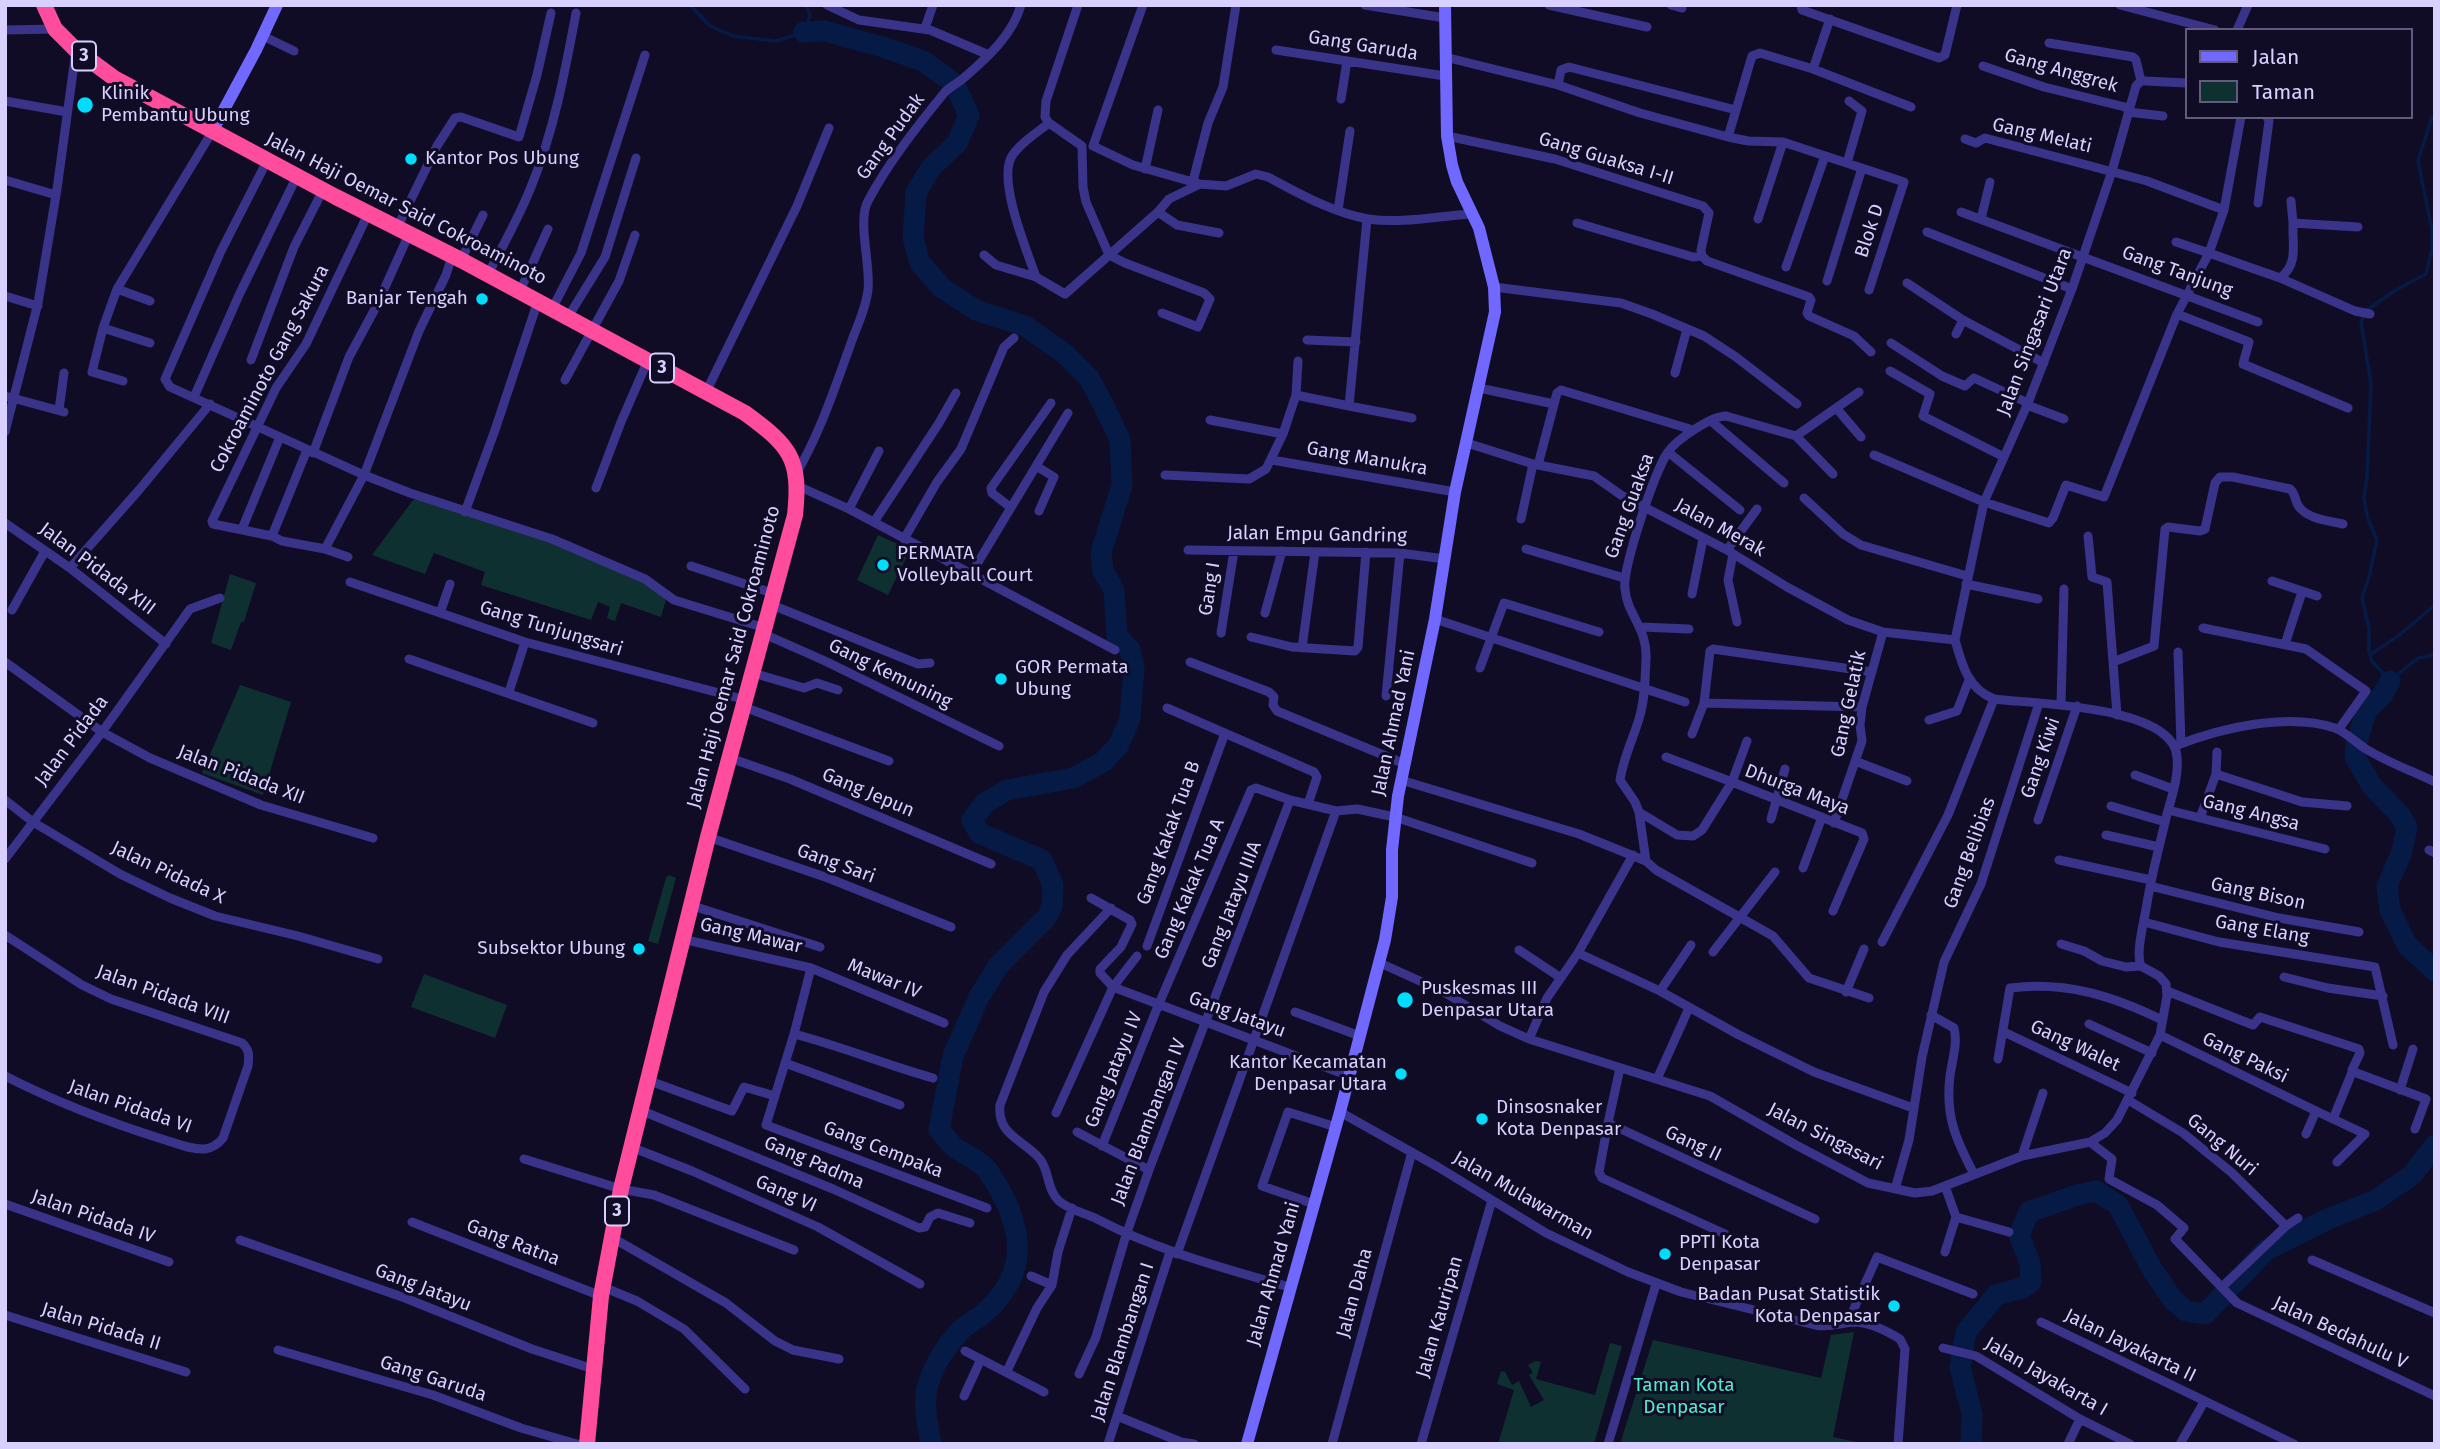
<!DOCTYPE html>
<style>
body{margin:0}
#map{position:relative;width:2440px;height:1449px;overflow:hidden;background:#110c26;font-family:"Fira Sans",sans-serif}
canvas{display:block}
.frame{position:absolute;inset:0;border:7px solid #d8d1ff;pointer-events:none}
.legend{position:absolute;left:2185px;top:28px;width:228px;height:91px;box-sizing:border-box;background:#110c26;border:2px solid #615b7d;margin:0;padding:9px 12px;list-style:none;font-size:21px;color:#d8d1ff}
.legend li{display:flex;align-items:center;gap:14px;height:35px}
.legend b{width:35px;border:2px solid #615b7d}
</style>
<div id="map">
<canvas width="2440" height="1449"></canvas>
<div class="frame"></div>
<ul class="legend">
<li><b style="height:9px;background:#7068ff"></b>Jalan</li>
<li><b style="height:19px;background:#0f3030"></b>Taman</li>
</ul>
</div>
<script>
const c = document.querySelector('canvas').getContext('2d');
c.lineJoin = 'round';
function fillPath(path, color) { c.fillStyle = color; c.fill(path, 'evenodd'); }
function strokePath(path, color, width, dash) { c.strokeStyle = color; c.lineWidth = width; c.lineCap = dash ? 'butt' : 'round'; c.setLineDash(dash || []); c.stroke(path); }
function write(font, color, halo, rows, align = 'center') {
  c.font = font + ' "Fira Sans",sans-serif'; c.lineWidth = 6; c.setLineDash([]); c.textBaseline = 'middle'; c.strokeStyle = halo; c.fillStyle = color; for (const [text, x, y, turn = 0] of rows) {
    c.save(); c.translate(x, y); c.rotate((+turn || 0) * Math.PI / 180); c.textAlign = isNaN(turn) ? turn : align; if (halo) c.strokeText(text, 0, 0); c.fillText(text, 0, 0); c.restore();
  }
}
const green = new Path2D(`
 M419 499 552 542 643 582 666 599 661 617 621 603 615 621 607 618 610 607 598 602 591 620 481 585 485 572 434 553 425 574 372 555 413 500Z
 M878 535 910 550 888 595 857 580Z
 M230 574 256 583 244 622H241L231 650 211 643Z
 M240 685 291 702 263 795 202 773Z
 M669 875 676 878 658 944 648 941 666 878Z
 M424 974 507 1005 495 1038 411 1007Z
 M1854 1332 1833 1437 1866 1444H1620L1653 1340 1821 1378 1831 1335Z
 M1610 1343 1622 1346 1594 1444H1498L1514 1390 1497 1384 1501 1371 1505 1372 1512 1385 1519 1381 1531 1407 1544 1400 1529 1375 1533 1373 1528 1365 1536 1361 1541 1362 1536 1379 1595 1395Z`);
const stream = new Path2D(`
 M690 5 710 26 733 36 776 41 804 32 810 16 806 5
 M2435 114 2431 120 2418 161 2432 230V249L2426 274 2394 291 2367 310 2361 322 2371 384 2367 477 2364 498 2368 519 2377 540 2369 577 2362 598 2369 629V651L2372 661 2390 681 2418 658 2435 655
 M2371 654 2398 636 2435 605`);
const river = new Path2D(`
 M804 32 825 31 883 47 923 61 954 83 969 115 957 143 931 168 916 193 913 238 920 263 942 288 976 310 1025 326 1065 354 1089 378 1104 406 1120 440 1122 485 1101 552 1103 571 1114 590 1117 636 1130 650 1134 669 1130 719 1118 746 1103 762 1073 778 1007 790 985 803 972 820 979 833 1042 860 1053 885 1052 906 1047 917 998 966 979 997 953 1056 939 1130C944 1135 948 1141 953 1146 964 1155 980 1160 988 1171 1022 1221 1034 1271 983 1314 976 1320 967 1324 961 1330 947 1344 933 1366 928 1385 922 1404 928 1425 931 1444
 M2390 681 2383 694 2366 712 2356 745 2355 757 2372 786 2400 815 2407 827 2402 852 2387 886 2390 910 2407 945 2435 971
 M1971 1444 1972 1414 1960 1367 1966 1332 1996 1295 2022 1288 2031 1282 2030 1263 2019 1235 2029 1212 2077 1195 2096 1191 2118 1205 2152 1269 2173 1300 2186 1311 2205 1314 2266 1250 2328 1219 2376 1200 2412 1175 2435 1145`);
const street = new Path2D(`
 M827 5 859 20 930 30 989 55
 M1143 5 1093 146 1133 165 1200 184
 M1365 5 1445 18
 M1549 5 1647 27
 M1671 5 1682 8
 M1801 5 1802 10 1939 58 1945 55 1957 5
 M2120 5 2215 30
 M925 28 933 5
 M5 30 55 29
 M2237 30 2248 5
 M263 36 294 51
 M2049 43 2133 57 2136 60 2141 81
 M1276 50 1445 76
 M1445 57 1558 85 1640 113 1728 137 1748 141 1783 142 1904 182 1869 290
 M1983 66 2044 87 2129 108
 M1813 69 1830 19
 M1558 85 1561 70 1569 67 1736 110 1728 137
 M1341 99 1347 61
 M5 101 67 112
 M1736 110 1752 56 1760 53 1813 69 1911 107
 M2128 112 2163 116
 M1049 123 1082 146 1083 187 1086 202 1109 255 1125 263 1204 293 1210 299 1198 327 1162 313
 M1049 123 1045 117 1046 101 1078 5
 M1447 136 1555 159 1703 206 1709 213 1701 250 1702 256
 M1965 139 1976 143 1985 138 2147 181 2224 210
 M267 161 221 251 165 379 170 387 364 475 410 493 552 539 645 579 674 600 765 628
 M1847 163 1862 111 1849 101
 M1145 169 1158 110
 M5 180 56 195
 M1193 181 1208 123 1223 87 1236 5
 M2291 201 2293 223
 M2258 203 2269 121 2267 117
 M1338 210 1350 131
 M1158 212 1177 225 1219 233
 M1961 212 2258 322
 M1758 219 1783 142
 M1981 219 1990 182
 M1577 223 1693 257 1702 256 1707 261 1809 297 1811 300 1807 313 1809 316 1854 336 1871 352
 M397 228 437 146 455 118 461 117 519 137 537 75 551 13
 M1927 232 2072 289
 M2176 242 2209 253 2224 210 2241 117
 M984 255 996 265 1036 277 1065 294 1158 212 1169 199 1200 184 1226 186 1256 174 1268 177C1298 193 1333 213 1368 219 1401 224 1438 216 1471 214
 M461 260 483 215
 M1786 267 1825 156
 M488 274C503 246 519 217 531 187 554 131 565 72 576 13
 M1036 277C1027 251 997 180 1012 156 1020 143 1038 132 1049 123
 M2280 278C2299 264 2292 244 2293 223L2358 227
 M1827 281 1862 168
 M1907 283 1963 320 2044 363
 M1494 287 1621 303 1652 314 1704 336 1736 357 1797 404
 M117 289 150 301
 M520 291 548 229
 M5 296 38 306
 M552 309 581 253 645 55
 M2177 314 2249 342 2243 364 2348 408
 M568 317 605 257 636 158
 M103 328 150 343
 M1956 334 1963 320
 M1307 340 1356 342
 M1891 343 1942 376 1965 386 1974 378 2028 403
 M251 360 294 247 323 190
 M1890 371 1930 394 1923 416 2004 457
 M1675 373 1687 329
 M565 380 619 281 635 235
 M123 381 92 372 103 328 117 289 212 132
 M1479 388 1554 404
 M706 392 797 206 829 128
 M1296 395 1349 406 1367 219
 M5 396 64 412
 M194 397 239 295 297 176
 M2027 405 2064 419
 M1349 406 1412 418
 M1837 409 1861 437
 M59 410 64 373
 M1210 420 1283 434
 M1711 421 1784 483
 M5 432 38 303 57 189 76 50
 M1796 436 1833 474
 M1467 443 1533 464 1594 476 1621 495 1727 550 1787 587 1848 620 1883 632 1955 640
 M307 450 272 536 282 541 325 549 348 557
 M1668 452 1740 510
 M313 453 349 357 377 305 409 234
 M1874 455 1984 502 2049 523 2053 518 2066 485 2104 497 2177 314 2209 253 2280 278 2355 311 2370 314
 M1272 460 1455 492
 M1538 465 1557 393 1561 390 1693 430
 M1036 466 1054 477 1039 511
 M796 474C820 433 834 390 850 346 856 328 866 309 868 290 871 266 857 221 868 201 888 163 918 125 945 92 951 86 960 82 966 76 988 57 1013 34 1021 5
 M1165 475 1249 479 1266 469 1283 434 1296 395 1298 361
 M798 486 849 509 1115 650
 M596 488 621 422 648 360
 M1804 498 1843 534 1861 545 1967 576
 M1010 507 992 493 991 488 1051 403
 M849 509 879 451
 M465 512 495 430 538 301
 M1521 519 1533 464
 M874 522 939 423 956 393
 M5 523 70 568 166 644
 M242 529 280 437
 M272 536 213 524 212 521 276 388 306 344 368 214
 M2088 536 2092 577 2107 582 2117 715
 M904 539 937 482 961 449 1004 347 1014 338
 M325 549 364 475 419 331 446 275 452 256
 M1526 549 1624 578
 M1188 550 1400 553 1445 559
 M1727 550 1757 509
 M1733 554 1728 580 1737 622
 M691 566 775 594
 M70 568 139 490 210 404
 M971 574 1068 413
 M2272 581 2317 596
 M350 582 525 642 746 700
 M1966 584 2038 599
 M1692 594 1703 539
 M772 605 918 664 930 663
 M12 610 45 551
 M440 613 450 584
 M1265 613 1282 551
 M1435 619 1685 702
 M1641 627 1689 629
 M2203 628 2306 649 2366 691 2339 729
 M1221 633 1234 551
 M764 634 825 661 999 746
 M1251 637 1292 647 1355 651 1358 647 1366 552
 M2285 644 2302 592
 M1302 648 1315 552
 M2178 652 2181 744
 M409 659 593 723
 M5 662 102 732 150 758 261 805 373 838
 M1190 662 1269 692 1274 697 1273 705 1277 711 1405 764
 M2113 662 2154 646 2165 529 2168 527 2200 531 2205 529 2215 483 2220 477H2233L2290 489C2297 495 2294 502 2300 508 2309 519 2330 521 2343 524
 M1480 668 1504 603 1599 632
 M753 673 804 688 817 683 838 690
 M509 692 525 642
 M1386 696 1400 553
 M1704 703 1862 707
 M2061 704 2064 589
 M744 707 889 761
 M1167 708 1314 772 1317 777 1308 804
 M1929 720 1957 711 1969 680
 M1692 734 1704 703 1710 651 1713 649 1872 672
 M2175 746C2220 728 2288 712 2335 728 2346 732 2356 743 2366 749 2387 762 2412 771 2435 782
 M1666 757 1732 782 1747 741
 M730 758 790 779 991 864
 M1855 761 1907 781
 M2216 774 2302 802 2347 806
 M2135 775 2173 789
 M1401 780 1579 834 1646 861 1656 870 1773 936 1809 978 1869 998
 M5 800 33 822 120 874 170 898 215 916 298 936 378 959
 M2111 806 2165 822
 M2168 810 2325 849
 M1639 812 1677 835 1693 836 1702 830 1732 782 1862 833 1864 839 1833 911
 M2200 818 2216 774 2217 752
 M1771 819 1785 769
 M2038 820 2077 706
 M1834 823 1862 741 1860 725 1862 707 1883 632
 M2106 835 2159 847
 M708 837 828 878 951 927
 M2429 850 2435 853
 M5 859 102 732 190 609 220 598
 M2059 860 2151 880
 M1646 861 1639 812 1635 802 1620 780C1623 759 1633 739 1639 719 1645 700 1645 679 1646 660 1648 628 1627 615 1625 589 1622 569 1655 470 1668 452 1676 440 1711 416 1726 416L1796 436 1859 392
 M1803 868 1822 817
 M2150 886 2279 918 2359 932
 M690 905 820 947
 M1111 908 1067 955 1044 992 1000 1105C997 1135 1022 1139 1039 1158 1050 1170 1046 1189 1059 1201 1069 1210 1085 1213 1097 1219 1158 1251 1224 1268 1289 1287
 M2144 922 2219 942 2375 967 2393 1045
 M5 935 82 985 111 999 242 1043C250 1050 249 1056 248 1066L223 1138C219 1143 212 1148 205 1149 191 1150 175 1143 162 1139 108 1122 56 1102 5 1076
 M682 939 811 968 944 1023
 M1882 942 1948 815 1994 699
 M1147 946 1225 733
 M1519 950 1561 978
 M1713 952 1775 872
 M1578 953 1660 991 1739 1035 1814 1072 1913 1108
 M1137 956 1113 987 1349 1076
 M1380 963 1442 991 1500 1026 1529 1039 1710 1096 1796 1145 1868 1183 1915 1193 1932 1191 2022 1156 2090 1142 2105 1133 2117 1120 2160 1035 2167 996 2166 984 2159 976 2141 966 2126 967 2102 961 2084 951 2061 944
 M2141 966C2135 952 2145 919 2147 903 2152 873 2160 844 2167 814 2172 796 2179 776 2177 757 2174 705 2032 704 1994 699 1968 689 1962 665 1955 640L1984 502 2028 403 2072 289 2112 171 2136 86 2141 81H2146L2186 83
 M811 968 794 1034 766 1125 987 1208
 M2284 977 2328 988 2383 996
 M1660 991 1691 945
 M2167 991 2253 1025 2260 1017 2359 1049 2360 1053 2352 1070 2354 1072 2426 1099 2415 1129
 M1846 992 1864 949
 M1295 1012 1360 1036
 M1931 1015 1954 1028C1958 1044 1952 1060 1950 1076 1945 1116 1956 1140 1974 1174
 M2089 1024 2152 1053
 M2004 1032 2132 1093
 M794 1034C841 1046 886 1065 933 1078
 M2160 1035 2316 1111
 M1529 1039 1547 998 1578 953 1633 855
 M1998 1059 2010 988C2066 981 2113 996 2162 1020
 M785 1063 900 1105
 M1620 1068 1608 1123 1815 1219
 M1657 1079 1689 1008
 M647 1080 732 1111 744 1087 775 1096
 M2400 1090 2413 1049
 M2128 1100 2183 1133 2231 1172 2286 1226
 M640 1110 833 1189 919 1228 925 1227 930 1217 938 1213 970 1223
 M1340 1112 1438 1167 1546 1233 1628 1272 1681 1292 1815 1325C1832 1328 1838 1323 1853 1322 1869 1322 1887 1331 1900 1339L1905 1349 1898 1444
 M1056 1113 1113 987 1100 973V969L1121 947 1132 924 1130 920 1091 898
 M2333 1119 2353 1070
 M1608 1123 1599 1172 1602 1178 1725 1234
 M1077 1132 1149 1170
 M2306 1134 2316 1111 2365 1134 2337 1162
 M2090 1142 2112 1159 2109 1179 2157 1205 2184 1228 2175 1239 2237 1303 2435 1396
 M1102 1146 1158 1006 1251 790 1256 788 1290 800 1336 811 1357 809 1395 817 1532 863
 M631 1147 692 1171 818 1227 920 1284
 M2022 1156 2043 1093
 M524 1159 621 1189 654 1195 794 1250
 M1945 1186 1956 1217 2009 1232
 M1895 1189 1909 1140 1922 1057 1944 962 1981 884 2039 703
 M5 1204 169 1262
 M1314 1204 1262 1186 1288 1112 1336 1127
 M412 1222 601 1296
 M611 1237 726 1303 775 1341 793 1350 839 1359
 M240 1240 405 1298 532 1349 593 1369
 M1945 1252 1956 1217
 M1177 1254 1336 811
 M2312 1260 2435 1313
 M1031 1276 1052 1285
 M603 1287 637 1301 684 1329 745 1389
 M2222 1287 2286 1226 2298 1218
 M5 1315 186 1372
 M1848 1322 1877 1257 1973 1294
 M2041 1322 2294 1444
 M1943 1348 1976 1356 2080 1419 2130 1444
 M278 1350 433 1395 521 1428 577 1444
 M965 1351 1044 1392
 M1007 1371 1037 1308 1052 1285 1058 1252 1072 1208
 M1079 1374 1096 1337 1126 1235 1149 1170 1290 800
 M964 1396 981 1359
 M1117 1416 1181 1442 1194 1444
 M1108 1444 1170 1252
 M1332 1444 1412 1152
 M1421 1444 1492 1200
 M1608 1444 1656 1284
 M2068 1444 2080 1419
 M2180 1444 2204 1402`);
const secondary = new Path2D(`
 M212 132 256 50 277 5
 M1247 1444 1340 1112 1385 940 1392 897V850L1398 796 1435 619 1455 492 1495 312 1494 287 1479 228 1457 182 1452 165 1447 136 1445 5`);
const highway = new Path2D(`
 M44 5 55 29 76 50 114 78 336 197 461 260 745 413C790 446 801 458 795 515L708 837 621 1189 601 1296 587 1444`);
const markers = [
 [85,105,9,"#00dcfc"],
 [411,159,7,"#00dcfc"],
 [482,299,7,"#00dcfc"],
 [883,565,7,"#00dcfc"],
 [1001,679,7,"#00dcfc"],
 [639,949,7,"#00dcfc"],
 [1405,1000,9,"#00dcfc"],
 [1401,1074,7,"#00dcfc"],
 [1482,1119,7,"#00dcfc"],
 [1665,1254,7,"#00dcfc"],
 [1894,1306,7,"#00dcfc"]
];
const shields = [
 [84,56,24],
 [662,368,24],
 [617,1211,24]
];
const shieldNames = [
 ["3",84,56],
 ["3",662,368],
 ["3",617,1211]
];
const streetNames = [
 ["Gang Garuda",1363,46,9],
 ["Gang Anggrek",2061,71,16],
 ["Gang Melati",2042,136,13],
 ["Gang Pudak",891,137,-54],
 ["Gang Guaksa I-II",1606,159,17],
 ["Jalan Haji Oemar Said Cokroaminoto",406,209,27],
 ["Blok D",1870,231,-72],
 ["Gang Tanjung",2177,272,20],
 ["Jalan Singasari Utara",2035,332,-69],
 ["Cokroaminoto Gang Sakura",270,369,-62],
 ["Gang Manukra",1367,459,10],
 ["Gang Guaksa",1630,506,-70],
 ["Jalan Merak",1720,528,29],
 ["Jalan Empu Gandring",1317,535,1],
 ["Jalan Pidada XIII",97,569,37],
 ["Gang I",1210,589,-81],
 ["Gang Tunjungsari",551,629,17],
 ["Jalan Haji Oemar Said Cokroaminoto",734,657,-75],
 ["Gang Kemuning",890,674,26],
 ["Gang Gelatik",1849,704,-78],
 ["Jalan Ahmad Yani",1394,723,-78],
 ["Jalan Pidada",72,741,-53],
 ["Gang Kiwi",2041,758,-71],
 ["Jalan Pidada XII",241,775,21],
 ["Dhurga Maya",1797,790,21],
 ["Gang Jepun",868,793,23],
 ["Gang Angsa",2251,813,14],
 ["Gang Kakak Tua B",1169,833,-70],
 ["Gang Belibias",1970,853,-70],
 ["Gang Sari",836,864,20],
 ["Jalan Pidada X",168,873,25],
 ["Gang Kakak Tua A",1190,889,-67],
 ["Gang Bison",2258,894,12],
 ["Gang Jatayu IIIA",1232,905,-69],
 ["Gang Elang",2262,930,10],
 ["Gang Mawar",751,936,13],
 ["Mawar IV",884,979,22],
 ["Jalan Pidada VIII",163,995,20],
 ["Gang Jatayu",1237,1015,20],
 ["Gang Walet",2075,1046,25],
 ["Gang Paksi",2245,1058,26],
 ["Gang Jatayu IV",1114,1070,-68],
 ["Jalan Pidada VI",130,1107,19],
 ["Jalan Blambangan IV",1149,1122,-69],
 ["Jalan Singasari",1825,1137,27],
 ["Gang II",1693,1144,25],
 ["Gang Nuri",2222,1145,40],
 ["Gang Cempaka",883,1150,21],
 ["Gang Padma",814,1163,23],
 ["Gang VI",786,1194,24],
 ["Jalan Mulawarman",1523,1196,30],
 ["Jalan Pidada IV",93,1217,19],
 ["Gang Ratna",513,1243,21],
 ["Jalan Ahmad Yani",1274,1274,-74],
 ["Gang Jatayu",423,1288,21],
 ["Jalan Daha",1355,1293,-75],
 ["Jalan Kauripan",1440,1317,-74],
 ["Jalan Pidada II",101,1327,17],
 ["Jalan Bedahulu V",2340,1333,25],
 ["Jalan Blambangan I",1123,1342,-72],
 ["Jalan Jayakarta II",2130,1346,26],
 ["Jalan Jayakarta I",2046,1377,30],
 ["Gang Garuda",433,1379,18]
];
const poiNames = [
 ["Klinik",101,94],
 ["Pembantu Ubung",101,116],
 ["Kantor Pos Ubung",425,159],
 ["Banjar Tengah",468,299,"right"],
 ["PERMATA",897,554],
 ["Volleyball Court",897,576],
 ["GOR Permata",1015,668],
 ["Ubung",1015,690],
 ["Subsektor Ubung",625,949,"right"],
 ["Puskesmas III",1421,989],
 ["Denpasar Utara",1421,1011],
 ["Kantor Kecamatan",1387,1063,"right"],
 ["Denpasar Utara",1387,1085,"right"],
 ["Dinsosnaker",1496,1108],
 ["Kota Denpasar",1496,1130],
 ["PPTI Kota",1679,1243],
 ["Denpasar",1679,1265],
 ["Badan Pusat Statistik",1880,1295,"right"],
 ["Kota Denpasar",1880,1317,"right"]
];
const parkNames = [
 ["Taman Kota",1684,1386],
 ["Denpasar",1684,1408]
];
fillPath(green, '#0f3030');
strokePath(stream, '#051b46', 3.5);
strokePath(river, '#051b46', 21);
strokePath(street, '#393389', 9);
strokePath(secondary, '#7068ff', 12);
strokePath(highway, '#ff4c9d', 16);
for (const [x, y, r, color] of markers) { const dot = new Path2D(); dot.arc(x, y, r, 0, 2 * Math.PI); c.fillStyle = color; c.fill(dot); strokePath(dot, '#110c26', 2.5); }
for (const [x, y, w] of shields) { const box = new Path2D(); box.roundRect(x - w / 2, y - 14.5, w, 29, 5); c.fillStyle = '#110c26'; c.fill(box); strokePath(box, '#d8d1ff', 2); }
write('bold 18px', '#d8d1ff', null, shieldNames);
write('19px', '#d8d1ff', '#110c26', streetNames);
write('19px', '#d8d1ff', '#110c26', poiNames, 'left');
write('19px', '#52ebc9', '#110c26', parkNames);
</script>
